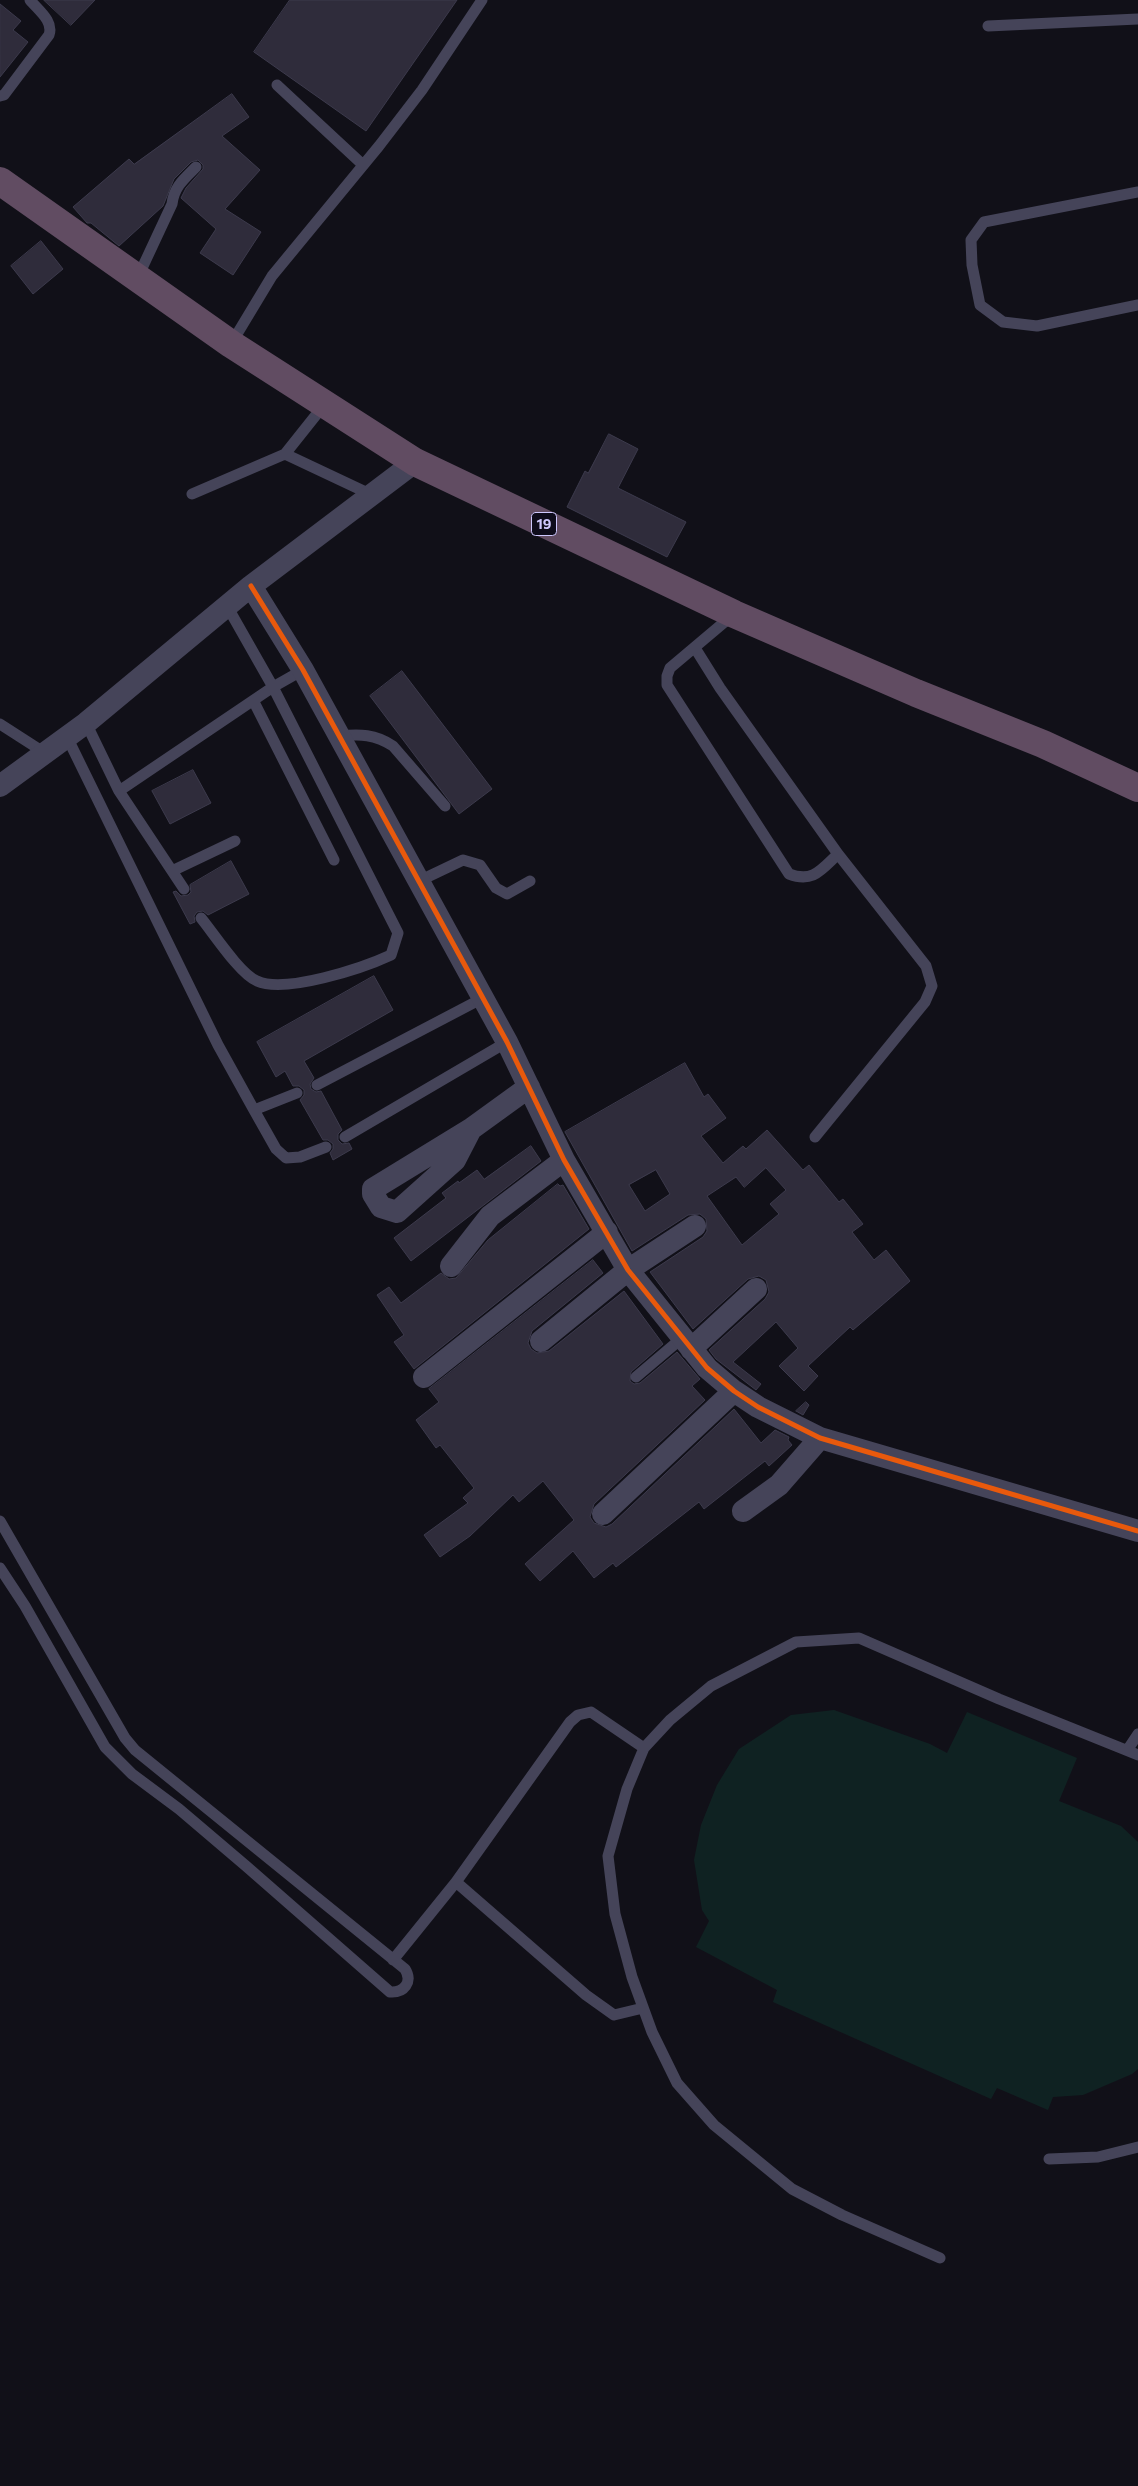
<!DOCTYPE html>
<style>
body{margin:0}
canvas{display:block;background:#111018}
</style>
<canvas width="1138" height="2486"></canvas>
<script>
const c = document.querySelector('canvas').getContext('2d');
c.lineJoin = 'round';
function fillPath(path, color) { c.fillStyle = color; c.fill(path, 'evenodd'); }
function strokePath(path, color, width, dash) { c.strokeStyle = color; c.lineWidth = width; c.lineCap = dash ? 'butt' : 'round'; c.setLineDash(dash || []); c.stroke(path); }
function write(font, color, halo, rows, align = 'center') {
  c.font = font + ' Commissioner,sans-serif'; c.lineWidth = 4; c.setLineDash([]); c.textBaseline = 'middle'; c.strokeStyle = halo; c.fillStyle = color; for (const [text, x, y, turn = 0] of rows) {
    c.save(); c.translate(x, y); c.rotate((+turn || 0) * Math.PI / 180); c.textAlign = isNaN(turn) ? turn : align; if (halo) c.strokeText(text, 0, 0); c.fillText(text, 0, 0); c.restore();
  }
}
const green = new Path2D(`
 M834 1710 930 1744 947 1753 967 1712 1077 1758 1059 1801 1121 1826 1138 1842V2069L1132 2074 1083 2095 1053 2097 1048 2110 997 2088 991 2099 773 2002 777 1990 696 1947 709 1921 702 1910 694 1860 701 1825 717 1785 739 1749 791 1715Z`);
const building = new Path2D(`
 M44 0H95L71 25Z
 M290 0H457L366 131 254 52Z
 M0 4 21 21 13 30 28 42 0 77Z
 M232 94 249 117 222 136 260 170 225 209 261 232 233 275 200 253 216 229 181 198 186 188 203 169V165L198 160 191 162 174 179 163 206 119 246 91 223H87L73 207 129 159 134 164Z
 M41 241 63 269 33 294 11 266Z
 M609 434 638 449 618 488 686 522 667 557 567 507 585 471 588 473Z
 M402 671 492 789 459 814 370 696Z
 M193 770 211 803 170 824 152 791Z
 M231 861 249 894 208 915 203 911 197 912 194 916 195 922 190 924 173 892 176 891 181 896 188 895 191 892 190 885Z
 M374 976 393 1010 304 1061 314 1078 310 1084 311 1089 316 1092 321 1091 342 1130 338 1134V1140L342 1144 349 1143 352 1149 333 1160 330 1153 333 1149V1144L328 1140H323L300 1100 304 1095V1090L299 1086H293L285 1071 276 1077 257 1042Z
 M685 1063 704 1097 708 1094 726 1118 701 1136 723 1163 743 1146 746 1149 767 1130 803 1170 809 1165 839 1202 843 1199 863 1224 852 1232 874 1260 886 1250 910 1281 853 1330 850 1327 808 1366 818 1376 804 1391 779 1366 798 1348 776 1322 733 1362 761 1384 756 1390 716 1359 709 1350 765 1299 769 1292 766 1280 759 1276 748 1279 693 1329 650 1272 703 1237 707 1231 706 1219 700 1214 688 1215 632 1251 565 1132ZM766 1168 786 1190 770 1204 779 1214 742 1245 707 1196 736 1177 744 1187ZM656 1170 670 1194 645 1211 629 1185Z
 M531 1146 541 1161 411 1261 394 1238 446 1198 442 1193 458 1181 459 1183 477 1170 484 1179Z
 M558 1184 560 1186 563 1185 589 1229 414 1369 394 1342 404 1335 377 1295 389 1287 401 1303 441 1273 449 1279 456 1278 488 1240Z
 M593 1260 603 1273 532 1331 528 1343 531 1349 537 1353 549 1351 624 1291 663 1344 631 1372 630 1381 634 1384 640 1383 677 1352 700 1379 692 1386 705 1400 594 1504 590 1517 594 1523 606 1527 612 1524 734 1409 761 1443 775 1430 789 1437 788 1440 792 1445 769 1466 765 1461 704 1509 699 1502 616 1567 613 1563 594 1578 573 1551 540 1581 525 1564 574 1520 543 1481 519 1502 513 1495 470 1536 440 1557 424 1535 468 1503 463 1498 474 1488 440 1445 436 1448 416 1420 439 1402 429 1389Z
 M806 1402 809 1405 803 1415 796 1411Z`);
const lane = new Path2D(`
 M988 26 1138 19
 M277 85 362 164
 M0 96 4 95 49 35C54 21 38 10 30 0
 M1138 192 984 222 971 240 972 265 980 305 1003 322 1037 326 1138 305
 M137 279 172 204C174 187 184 179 196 167
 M231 344 272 276 379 146 422 90 482 0
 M285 454 372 495
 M192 494 285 454 324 405
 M695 648 720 688 838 854C821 870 813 883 789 874L667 685V676L670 668 734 614
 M254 702 334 860
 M86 723 119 791 184 889
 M0 724 45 753
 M339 736C360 734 375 734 393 746L445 806
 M67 737 218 1045 254 1110 297 1093
 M119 791 273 687 303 670
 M172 871 235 841
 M419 881 463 860 480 865 496 888 507 894 530 881
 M201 918C214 934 240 974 257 981 285 994 363 968 391 955L398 933 273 687 227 606
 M317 1085 483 998
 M254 1110 276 1149 286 1158 300 1157 326 1147
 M345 1137 507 1042
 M815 1137 925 1002 932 986 926 966 838 854
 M636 1377 682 1338
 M0 1521 125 1738 135 1750 405 1969C413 1982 404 1993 390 1992L246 1866 179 1809 132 1774 105 1747 25 1606 0 1568
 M644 1748 627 1789 608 1856 615 1914 632 1977 652 2032 677 2083 714 2125 792 2189 842 2215 940 2258
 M1128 1749 1138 1734
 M456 1882 586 1995 614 2015 643 2008
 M393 1960 456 1882 570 1722 578 1715 591 1712 644 1748 670 1720 711 1686 796 1642 859 1638 999 1699 1138 1755
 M1049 2159 1098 2157 1138 2147`);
const street = new Path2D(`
 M251 586 303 670 507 1042 564 1160 628 1270 707 1368 734 1391 758 1407 820 1438 1138 1531
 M0 786 86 723 251 586 415 462
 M471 1129 455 1160 397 1212 381 1207 373 1194V1189L471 1129 529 1087
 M451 1266 490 1216 564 1160
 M541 1341 628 1270 695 1226
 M691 1349 756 1289
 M424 1377 607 1232
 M743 1511 779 1485 820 1438
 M603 1514 734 1391`);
const highway = new Path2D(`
 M0 181 231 344 415 462 734 614 916 693 1043 744 1138 788`);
const cycleway = new Path2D(`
 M251 586 303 670 507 1042 564 1160 628 1270 707 1368 734 1391 758 1407 820 1438 1138 1531`);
const shields = [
 [544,524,25]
];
const shieldNames = [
 ["19",544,524]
];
fillPath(green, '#0f2222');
fillPath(building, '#2f2c3b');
strokePath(building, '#3c3a4c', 1);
strokePath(lane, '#454459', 11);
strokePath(street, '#454459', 22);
strokePath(highway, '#614c62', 28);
strokePath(cycleway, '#e8590c', 5);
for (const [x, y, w] of shields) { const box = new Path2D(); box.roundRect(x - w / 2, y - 11.5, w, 23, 4); c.fillStyle = '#0e0c1b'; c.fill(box); strokePath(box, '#cec8fd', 1); }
write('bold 14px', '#cec8fd', null, shieldNames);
</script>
